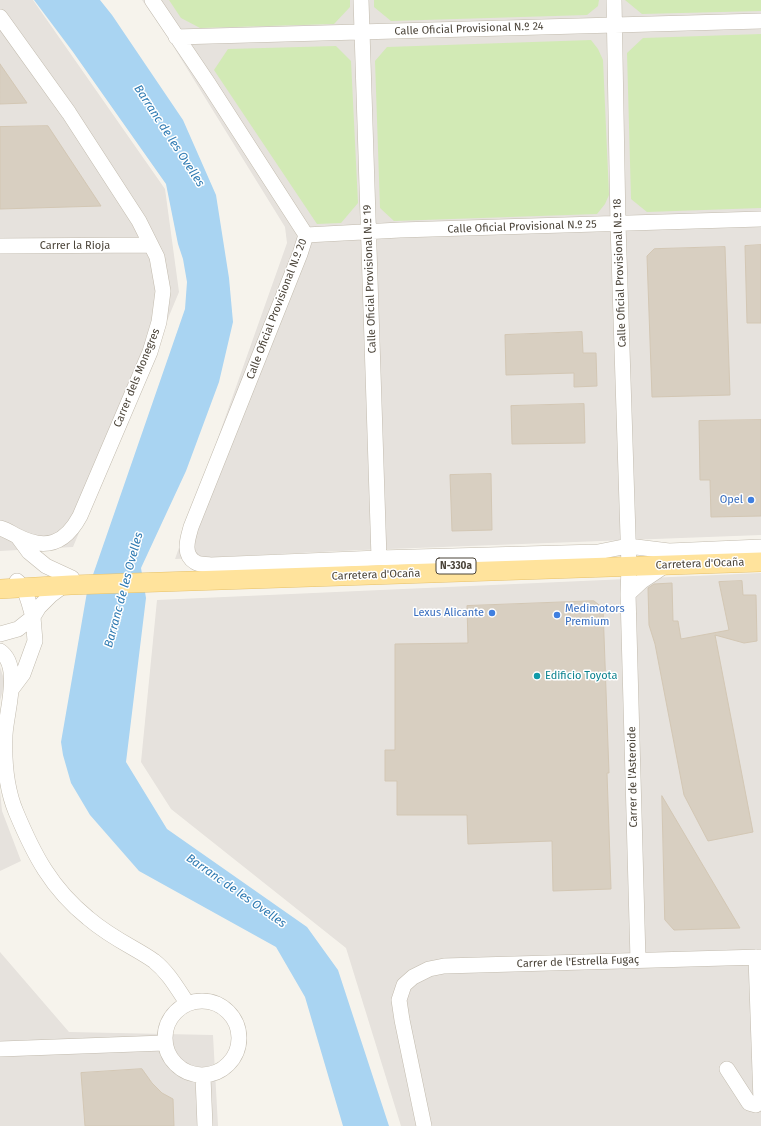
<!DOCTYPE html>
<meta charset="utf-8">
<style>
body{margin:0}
canvas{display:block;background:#f6f3ec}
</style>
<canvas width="761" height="1126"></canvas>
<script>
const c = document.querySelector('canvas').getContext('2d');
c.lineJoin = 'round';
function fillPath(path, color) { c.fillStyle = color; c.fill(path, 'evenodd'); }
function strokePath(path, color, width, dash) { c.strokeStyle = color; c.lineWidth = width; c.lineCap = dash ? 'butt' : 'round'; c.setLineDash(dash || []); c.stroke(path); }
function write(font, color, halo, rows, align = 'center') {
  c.font = font + ' "Fira Sans",sans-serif'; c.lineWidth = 3; c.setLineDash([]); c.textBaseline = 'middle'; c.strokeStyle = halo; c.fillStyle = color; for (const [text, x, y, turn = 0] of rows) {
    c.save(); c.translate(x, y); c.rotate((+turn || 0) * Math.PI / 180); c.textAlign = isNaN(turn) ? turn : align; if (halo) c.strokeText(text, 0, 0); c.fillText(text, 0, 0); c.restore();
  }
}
const industrial = new Path2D(`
 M0 0H33L165 189 179 292 73 547 0 551Z
 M142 0H761V535L362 550 175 559 287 243 285 227 170 41Z
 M761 573V1126H401L346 948 171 809 141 762 157 600Z
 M0 667 5 682 0 701Z
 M0 791 2 811 21 861 0 871Z
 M0 952 69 1032 213 1035 218 1126H0Z`);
const green = new Path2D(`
 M169 0H350V7L334 24 200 28 181 18Z
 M374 0H599L598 6 587 15 391 21 374 7Z
 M625 0H761V11L642 14Z
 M761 34V208L647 212 631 199 627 53 643 38Z
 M591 40 598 49 603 60 609 195 605 204 597 214 394 221 380 208 375 61 387 47Z
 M336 46 351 61 358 203 341 223 317 224 214 70 228 49Z`);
const water = new Path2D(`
 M34 0H100L112 15 183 120 216 195 229 278 233 322 219 382 186 471 141 568 146 598 126 762 167 829 307 927 338 970 389 1126H343L305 997 276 947 139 871 90 815 71 783 63 755 61 742 87 592 185 309 187 282 183 259 178 244 166 184 73 52Z`);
const building = new Path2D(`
 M0 64 27 103 0 104Z
 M48 126 101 206 0 209V127Z
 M761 245V323H747L745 246Z
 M725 247 730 395 652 397 647 256 654 249Z
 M582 332 583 353H596L597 386 574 387V373L506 375 505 335Z
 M584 404 585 443 512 444 511 406Z
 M761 420V516L711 517 710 480H700L699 421Z
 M491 474 492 530 452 531 450 475Z
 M742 581 743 595H756L757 641 744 643 715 635 753 832 708 841 684 795 655 644 649 625 648 588 654 584 672 583 673 621H678L681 639 729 630 719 582Z
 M594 601 603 608 609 773H607L611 889 553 891 552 841 468 844 467 815H397V781H385V750H395V644L468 643 467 606Z
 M662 796 740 928 674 930 665 920Z
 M142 1069 152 1083 162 1093 173 1099 174 1126H85L81 1073Z`);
const minor = new Path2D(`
 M152 0 208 83 306 235 300 254 191 527C188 538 182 554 195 562 199 565 206 564 211 565L379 558 598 552 628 546 669 551 761 547
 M361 0 379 558
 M614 0 618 224 629 567 628 594 638 960
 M0 17 69 113 139 221 157 257 163 291 159 322 150 352 80 516C65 544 46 551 17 536 11 533 7 530 0 528
 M176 37 761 21
 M306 235 400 230 761 219
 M0 246 151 245
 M18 537 29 552 46 566 72 578
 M628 594 642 581 666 565
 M0 634 18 629 33 617 39 607 51 595 63 586
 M0 651C22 666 6 712 5 735 4 760 6 788 16 812 34 855 51 888 88 918 102 930 117 939 133 948 140 952 147 956 154 961 168 972 177 988 187 1003
 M11 690 23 674 35 641 33 617 29 603 24 588 17 581
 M165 1038a37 37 0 1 1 74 0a37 37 0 1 1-74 0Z
 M0 1049 164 1043
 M727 1069 749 1103 756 1105 761 1101 756 957
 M203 1077 205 1126
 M424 1126 402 1020 399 1000 404 985 413 977 429 969 444 966 761 957`);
const major = new Path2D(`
 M0 589 71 585 761 562`);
const markers = [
 [751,500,4,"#3f7fe0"],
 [492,613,4,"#3f7fe0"],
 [557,615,4,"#3f7fe0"],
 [537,676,4,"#0f9aa8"]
];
const shields = [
 [456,566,40]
];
const shieldNames = [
 ["N-330a",456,566]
];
const streetNames = [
 ["Calle Oficial Provisional N.º 24",469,29,-2],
 ["Calle Oficial Provisional N.º 25",522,227,-2],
 ["Carrer la Rioja",75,246],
 ["Calle Oficial Provisional N.º 18",620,273,-92],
 ["Calle Oficial Provisional N.º 19",370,279,-92],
 ["Calle Oficial Provisional N.º 20",277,309,-69],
 ["Carrer dels Monegres",137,378,-68],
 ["Carretera d'Ocaña",700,564,-2],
 ["Carretera d'Ocaña",376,575,-2],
 ["Carrer de l'Asteroide",633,777,-91],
 ["Carrer de l'Estrella Fugaç",578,962,-2]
];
const shopNames = [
 ["Opel",743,500],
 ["Medimotors",565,609,"left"],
 ["Premium",565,622,"left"],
 ["Lexus Alicante",484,613]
];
const cultureNames = [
 ["Edificio Toyota",545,676]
];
const waterNames = [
 ["Barranc de les Ovelles",169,136,57],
 ["Barranc de les Ovelles",124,590,-75],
 ["Barranc de les Ovelles",236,891,35]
];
fillPath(industrial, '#e6e2dd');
fillPath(green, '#d2eab5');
fillPath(water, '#a9d4f2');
fillPath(building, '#d8cfc1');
strokePath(building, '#d3c7b4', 1);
strokePath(minor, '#c2bbae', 16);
strokePath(major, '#e6c16a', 20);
strokePath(minor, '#fff', 15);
strokePath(major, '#ffe39c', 19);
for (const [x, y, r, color] of markers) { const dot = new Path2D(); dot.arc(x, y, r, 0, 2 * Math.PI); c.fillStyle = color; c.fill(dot); strokePath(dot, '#fff', 1.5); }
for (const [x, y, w] of shields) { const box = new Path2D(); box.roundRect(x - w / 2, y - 8, w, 16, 3); c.fillStyle = '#fff'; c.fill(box); strokePath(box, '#4b4439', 1); }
write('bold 10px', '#4b4439', null, shieldNames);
write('11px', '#4b4439', '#fff', streetNames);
write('11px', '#366cbe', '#fff', shopNames, 'right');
write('11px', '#0d838f', '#fff', cultureNames, 'left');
write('italic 12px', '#2e7ab2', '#fff', waterNames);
</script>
